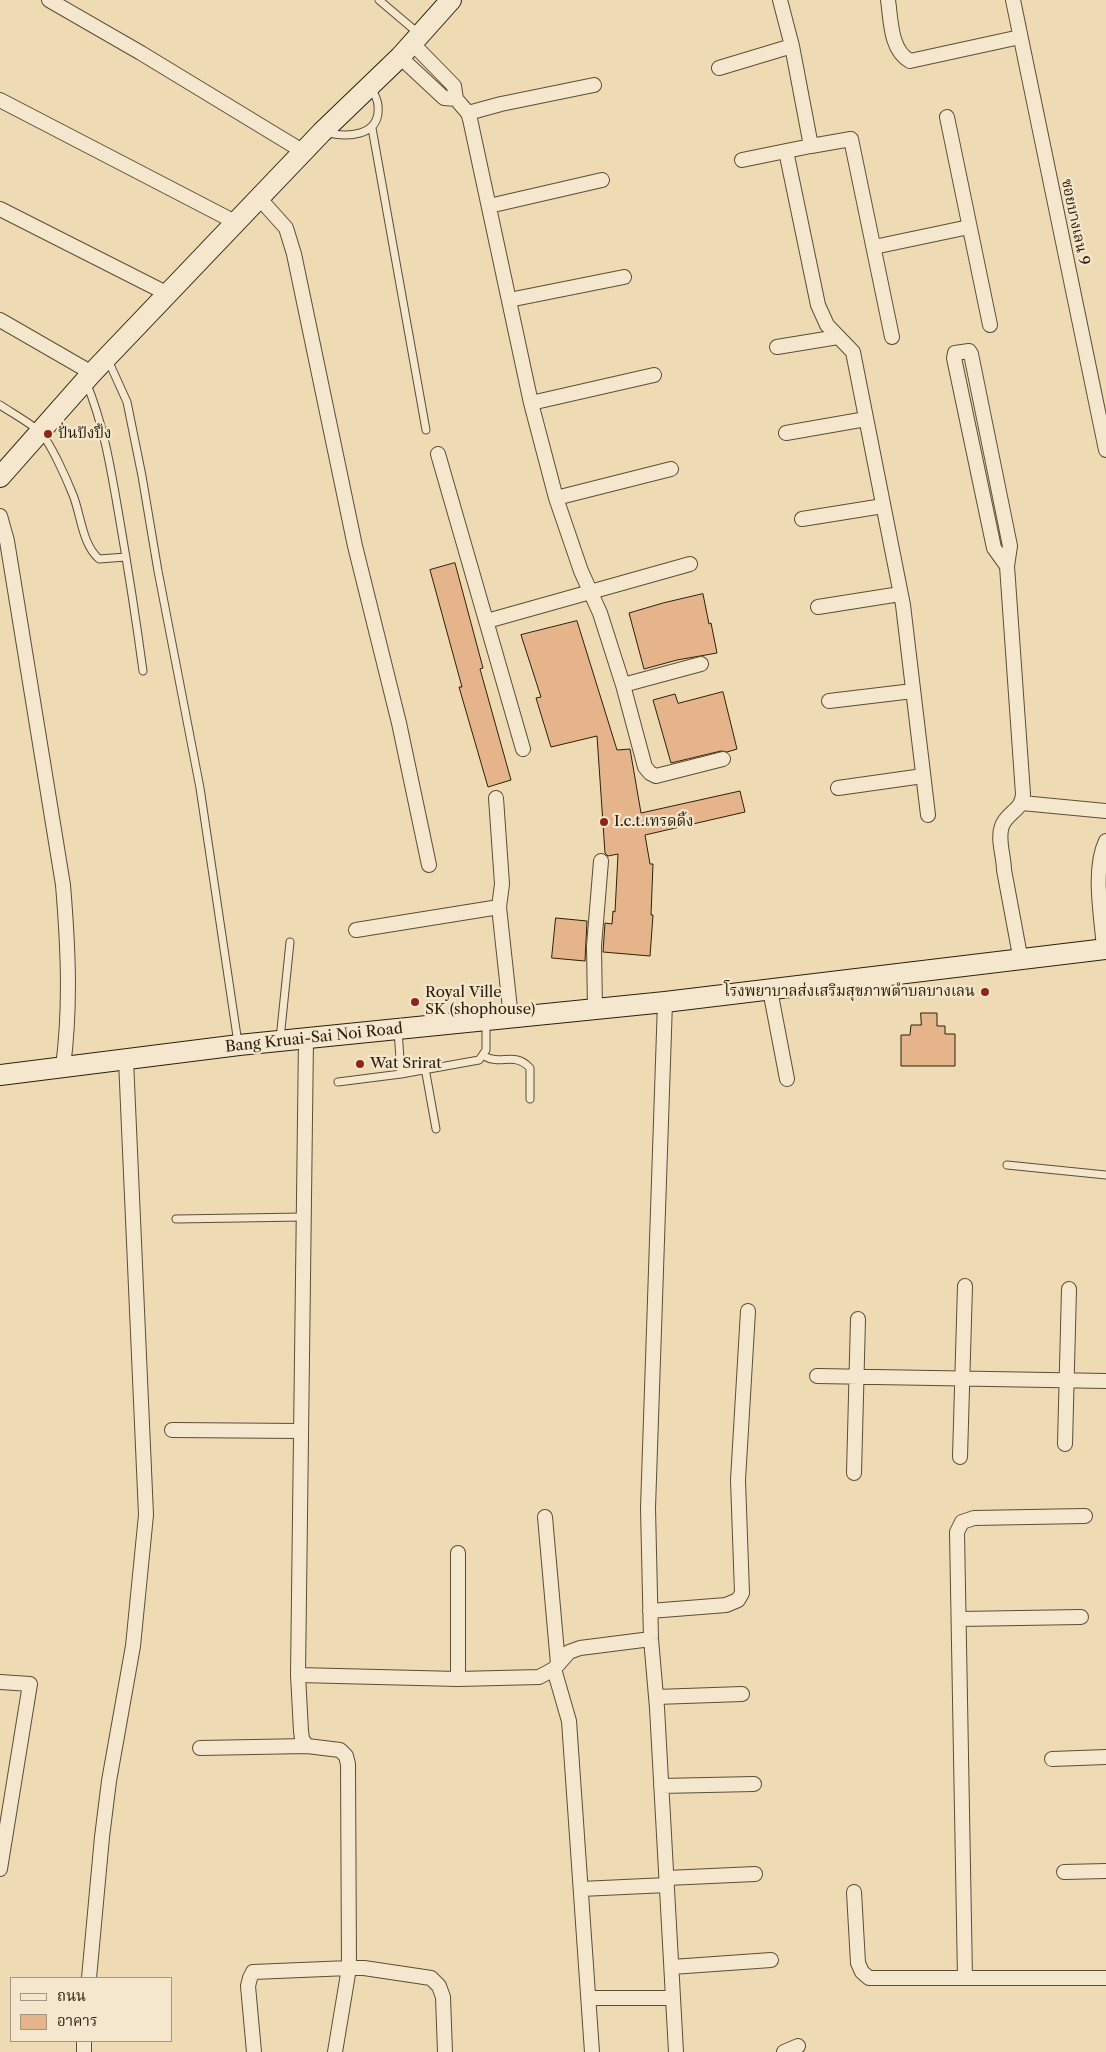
<!DOCTYPE html>
<meta charset="utf-8">
<style>
body{margin:0}
#map{position:relative;width:1106px;height:2052px;overflow:hidden;background:#eedab3;font-family:"Libre Caslon Text","Noto Serif Thai",serif}
canvas{display:block}
.legend{position:absolute;left:10px;top:1977px;width:162px;height:65px;box-sizing:border-box;background:#f4e7ce;border:1px solid #a49781;margin:0;padding:6px 9px;list-style:none;font-size:15px;color:#2d200d}
.legend li{display:flex;align-items:center;gap:10px;height:25px}
.legend b{width:25px;border:1px solid #a49781}
</style>
<div id="map">
<canvas width="1106" height="2052"></canvas>
<ul class="legend">
<li><b style="height:6px;background:#f4e7ce"></b>ถนน</li>
<li><b style="height:14px;background:#e6b48b"></b>อาคาร</li>
</ul>
</div>
<script>
const c = document.querySelector('canvas').getContext('2d');
c.lineJoin = 'round';
function fillPath(path, color) { c.fillStyle = color; c.fill(path, 'evenodd'); }
function strokePath(path, color, width, dash) { c.strokeStyle = color; c.lineWidth = width; c.lineCap = dash ? 'butt' : 'round'; c.setLineDash(dash || []); c.stroke(path); }
function write(font, color, halo, rows, align = 'center') {
  c.font = font + ' "Libre Caslon Text","Noto Serif Thai",serif'; c.lineWidth = 4.5; c.setLineDash([]); c.textBaseline = 'middle'; c.strokeStyle = halo; c.fillStyle = color; for (const [text, x, y, turn = 0] of rows) {
    c.save(); c.translate(x, y); c.rotate((+turn || 0) * Math.PI / 180); c.textAlign = isNaN(turn) ? turn : align; if (halo) c.strokeText(text, 0, 0); c.fillText(text, 0, 0); c.restore();
  }
}
const building = new Path2D(`
 M455 563 483 668 480 669 511 780 488 787 459 687H462L430 570Z
 M703 594 709 624 711 623 717 653 677 660 644 669 629 613 663 603Z
 M577 621 617 750 630 749 641 813 740 791 745 812 645 835 650 864H653L651 915H653L650 956 603 952 605 923 612 924 613 911 615 912 618 854 608 856 605 853 597 736 551 747 536 698 541 697 521 635Z
 M723 692 737 749 727 752 721 751 671 763 653 700 675 694 678 703Z
 M556 918 587 921 585 961 552 958Z
 M921 1013H937V1026H945V1034H955V1066H901V1035H910L911 1025H921Z`);
const lane = new Path2D(`
 M379 0 418 33
 M372 128 426 430
 M325 132C346 138 381 137 378 106 378 100 374 93 371 88
 M108 360 127 402 142 476 158 571 200 788 238 1043
 M86 382C104 425 111 470 119 516 128 568 136 619 143 671
 M0 405C12 413 27 421 39 431 50 441 67 480 73 495 81 515 82 544 99 559L126 557
 M398 1030 401 1074
 M280 1039 290 942
 M484 1056C501 1066 514 1051 530 1068V1099
 M425 1068 436 1129
 M338 1082 401 1074 479 1060 486 1050V1021
 M1007 1165 1106 1175
 M176 1219 303 1217`);
const street = new Path2D(`
 M49 0 141 53 304 152
 M780 0 792 46 811 146 786 151 818 305 827 325 853 352 903 605 928 815
 M888 0C891 20 890 50 910 61L1020 37
 M1013 0 1106 450
 M412 43 454 86 456 99 468 113 470 119 531 403 556 498 581 571 600 613 623 685 645 767 650 773 656 776 723 759
 M400 57 444 98 456 99
 M719 68 792 46
 M0 100 237 223
 M468 113 501 104 594 85
 M947 117 990 325
 M811 146 851 139 892 337
 M742 160 786 151
 M260 199 286 228 294 254 355 546 399 723 429 865
 M489 206 602 180
 M0 209 168 294
 M874 247 969 227
 M509 300 624 277
 M0 320 92 373
 M777 347 838 337
 M531 403 654 375
 M786 433 866 419
 M438 454 523 749
 M556 498 671 469
 M0 516 7 541 63 885C68 945 71 1006 63 1067
 M802 519 883 506
 M1007 566 994 548 954 358 955 353 969 351 971 354 1010 546 1007 566 1023 794C1022 811 1007 812 1002 826 997 839 1004 856 1004 870L1021 961
 M818 607 900 594
 M487 621 690 564
 M623 685 701 664
 M829 701 913 691
 M838 788 923 776
 M496 798 502 884 499 907
 M1022 803 1106 811
 M356 930 499 907 511 1018
 M1104 949C1102 918 1092 870 1106 841
 M770 990 787 1079
 M665 1002 648 1508 651 1639 657 1708 676 2052
 M595 1009 594 946 601 861
 M306 1039 298 1675 301 1731 302 1739 307 1746 340 1750 346 1756 348 1764 349 1968H364L431 1978 439 1986 443 1997 445 2052
 M817 1376 1106 1381
 M172 1430 301 1431
 M1065 1444 1069 1289
 M960 1457 965 1286
 M854 1473 858 1319
 M545 1517 558 1664
 M458 1553V1679
 M650 1611 726 1605 738 1600 742 1593 738 1480 748 1311
 M959 1619 1081 1617
 M554 1669 569 1721 592 2052
 M298 1675 458 1679 539 1677 554 1669 569 1652 580 1648 651 1639
 M0 1682 30 1684 0 1869
 M656 1697 742 1694
 M200 1748 307 1746
 M1052 1759 1106 1757
 M661 1786 754 1784
 M1064 1872 1106 1871
 M667 1878 755 1874
 M581 1889 667 1885
 M854 1892 858 1963 862 1972 869 1978H1106
 M672 1967 771 1960
 M89 1978 102 1837 109 1781 133 1646 146 1515 126 1060
 M965 1978 957 1532 962 1522 974 1518 1085 1516
 M589 1998H673
 M84 2052V2041
 M254 2052 248 1986 250 1978 253 1972 349 1968 335 2052
 M784 2052 798 2046`);
const secondary = new Path2D(`
 M0 477 92 373 322 132 400 57 451 0
 M0 1075 239 1045 665 1002 1106 949`);
const markers = [
 [48,434,5,"#8f2418"],
 [604,822,5,"#8f2418"],
 [985,992,5,"#8f2418"],
 [415,1002,5,"#8f2418"],
 [360,1064,5,"#8f2418"]
];
const streetNames = [
 ["ซอยบางเลน 9",1075,222,78],
 ["Bang Kruai-Sai Noi Road",314,1038,-6]
];
const poiNames = [
 ["ปั่นปังปิ้ง",58,434],
 ["I.c.t.เทรดดิ้ง",614,822],
 ["โรงพยาบาลส่งเสริมสุขภาพตำบลบางเลน",975,992,"right"],
 ["Royal Ville",425,993],
 ["SK (shophouse)",425,1010],
 ["Wat Srirat",370,1064]
];
fillPath(building, '#e6b48b');
strokePath(building, '#2d200d', 1);
strokePath(lane, '#5d4e36', 9);
strokePath(street, '#5d4e36', 16);
strokePath(secondary, '#2d200d', 22);
strokePath(lane, '#f4e7ce', 7);
strokePath(street, '#f4e7ce', 14);
strokePath(secondary, '#f4e7ce', 20);
for (const [x, y, r, color] of markers) { const dot = new Path2D(); dot.arc(x, y, r, 0, 2 * Math.PI); c.fillStyle = color; c.fill(dot); strokePath(dot, '#f4e7ce', 2); }
write('15px', '#2d200d', '#f4e7ce', streetNames);
write('15px', '#2d200d', '#f4e7ce', poiNames, 'left');
</script>
